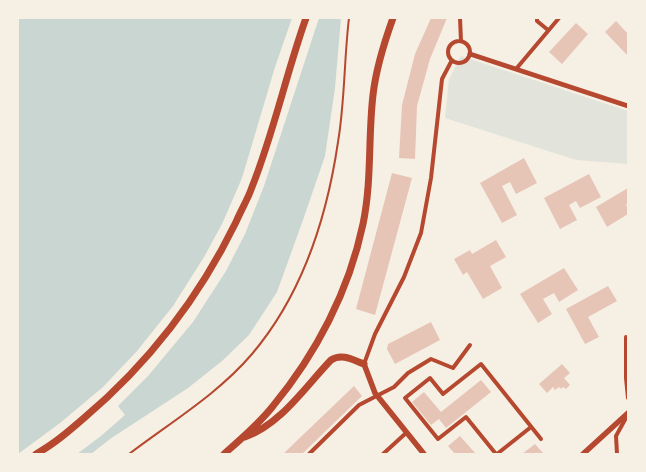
<!DOCTYPE html>
<style>
body{margin:0}
#map{position:relative;width:646px;height:472px;overflow:hidden;background:#f6efe4;font-family:"Public Sans",sans-serif}
canvas{display:block}
.frame{position:absolute;inset:0;border:19px solid #f6efe4;pointer-events:none}
</style>
<div id="map">
<canvas width="646" height="472"></canvas>
<div class="frame"></div>
</div>
<script>
const c = document.querySelector('canvas').getContext('2d');
c.lineJoin = 'round';
function fillPath(path, color) { c.fillStyle = color; c.fill(path, 'evenodd'); }
function strokePath(path, color, width, dash) { c.strokeStyle = color; c.lineWidth = width; c.lineCap = dash ? 'butt' : 'round'; c.setLineDash(dash || []); c.stroke(path); }
const green = new Path2D(`
 M461 56 628 111V164L576 160 445 118 449 79Z`);
const water = new Path2D(`
 M18 18H341L335 88 325 156 303 220 277 292 249 335 222 361 188 388 110 439 91 454H18Z`);
const pier = new Path2D(`
 M292 18H319L264 186 245 234 226 271 193 322 148 376 118 406 125 415 101 436 77 454H18L60 423 103 387 137 351 173 306 204 257 222 224 242 178 275 67Z`);
const building = new Path2D(`
 M431 18H447L430 59 417 106 415 159 399 158 402 105 415 54Z
 M616 21 628 34V56L605 32Z
 M576 23 588 34 562 64 549 52Z
 M524 158 537 183 516 194 510 182 502 186 517 215 502 223 480 183Z
 M392 173 412 178 375 315 356 309Z
 M589 174 601 197 580 208 576 201 569 205 577 220 560 229 544 198Z
 M628 188V203L626 205 628 209V214L607 227 596 207Z
 M496 240 506 257 490 266 502 288 483 299 467 272 463 275 454 259 470 250 472 254Z
 M564 268 578 290 559 302 554 293 543 299 552 314 538 323 520 294Z
 M608 286 617 301 588 317 599 337 585 344 566 309Z
 M431 322 440 340 395 364 387 349 388 344Z
 M562 364 570 373 564 378 570 385 566 389 563 387 561 389 559 387 555 390 553 387 547 393 539 384Z
 M481 380 491 392 446 428 439 419 431 425 412 402 424 392 441 412Z
 M354 386 362 396 302 454H283Z
 M460 436 476 454H455L448 446Z
 M535 444 544 454H522Z`);
const path = new Path2D(`
 M129 454C171 422 218 394 252 354 302 295 327 217 338 142 345 101 344 59 349 18`);
const minor = new Path2D(`
 M460 18 461 41
 M537 18V21L548 30
 M448 52a11 11 0 1 1 22 0a11 11 0 1 1-22 0Z
 M516 69 559 18
 M626 337V378L628 398
 M364 364 375 334 404 277 421 233 431 178 442 79 452 60
 M309 454 359 405 394 387 408 373 431 359 453 368 470 345
 M383 454 406 433
 M496 454 466 417 438 439 405 398 430 378 443 394 481 364 541 439
 M497 454 531 427
 M617 454 616 436 627 416`);
const tertiary = new Path2D(`
 M470 54 628 106`);
const secondary = new Path2D(`
 M364 364 375 393 424 454
 M583 454 628 413`);
const trunk = new Path2D(`
 M245 437C281 424 305 387 331 360 342 353 353 360 364 364
 M36 454C54 444 69 431 84 418 149 363 199 298 236 222 241 210 248 199 252 187 274 132 286 74 306 18
 M224 454C241 439 259 424 273 406 316 354 349 291 363 224 372 181 368 137 373 95 376 68 384 43 393 18`);
fillPath(green, '#e2e4dc');
fillPath(water, '#c9d6d2');
fillPath(pier, '#f6efe4');
fillPath(building, '#e6c5b7');
strokePath(path, '#b5482f', 2);
strokePath(minor, '#b5482f', 4);
strokePath(tertiary, '#b5482f', 5);
strokePath(secondary, '#b5482f', 5.5);
strokePath(trunk, '#b5482f', 7);
</script>
